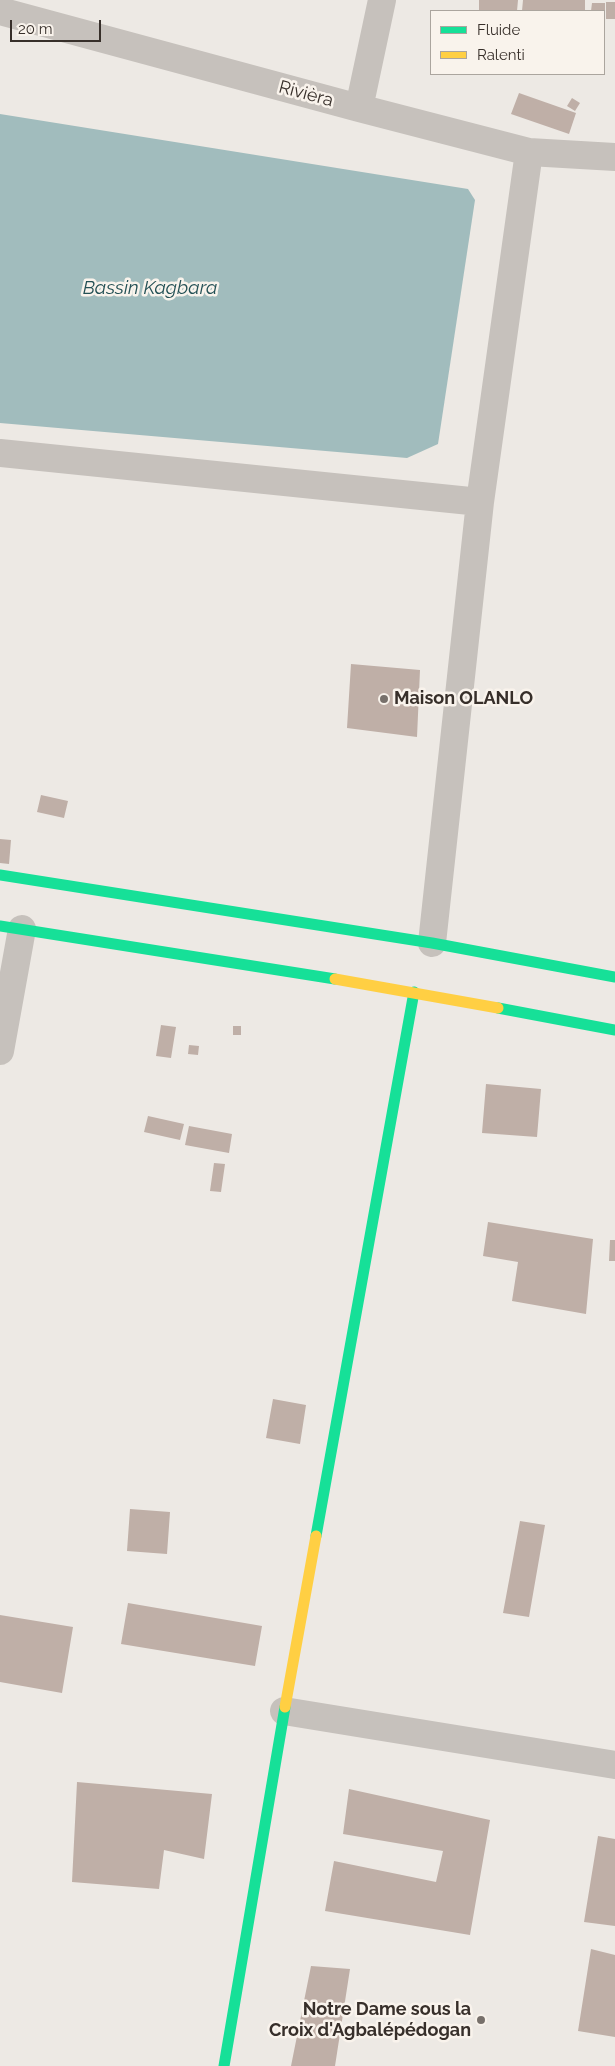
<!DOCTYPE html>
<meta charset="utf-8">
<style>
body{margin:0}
#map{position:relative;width:615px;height:2066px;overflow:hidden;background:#ede9e4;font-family:Raleway,sans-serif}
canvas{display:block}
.legend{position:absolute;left:430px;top:10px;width:175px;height:65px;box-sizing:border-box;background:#f9f3ec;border:1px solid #aba59e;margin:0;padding:6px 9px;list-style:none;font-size:15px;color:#372f2a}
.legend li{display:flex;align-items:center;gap:10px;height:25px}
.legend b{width:25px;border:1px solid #aba59e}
.scale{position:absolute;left:10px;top:20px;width:91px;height:22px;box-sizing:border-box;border:2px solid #372f2a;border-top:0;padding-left:6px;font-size:15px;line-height:18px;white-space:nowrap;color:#372f2a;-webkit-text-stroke:4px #f9f3ec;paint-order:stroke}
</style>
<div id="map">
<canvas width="615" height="2066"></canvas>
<ul class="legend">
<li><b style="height:6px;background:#16e098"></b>Fluide</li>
<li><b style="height:6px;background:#ffcf43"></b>Ralenti</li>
</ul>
<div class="scale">20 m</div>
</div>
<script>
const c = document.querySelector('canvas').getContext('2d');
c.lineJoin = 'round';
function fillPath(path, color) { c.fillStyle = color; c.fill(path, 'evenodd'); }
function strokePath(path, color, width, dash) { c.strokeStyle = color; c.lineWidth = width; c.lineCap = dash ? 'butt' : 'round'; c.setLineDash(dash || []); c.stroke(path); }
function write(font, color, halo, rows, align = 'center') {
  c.font = font + ' Raleway,sans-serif'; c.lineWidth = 5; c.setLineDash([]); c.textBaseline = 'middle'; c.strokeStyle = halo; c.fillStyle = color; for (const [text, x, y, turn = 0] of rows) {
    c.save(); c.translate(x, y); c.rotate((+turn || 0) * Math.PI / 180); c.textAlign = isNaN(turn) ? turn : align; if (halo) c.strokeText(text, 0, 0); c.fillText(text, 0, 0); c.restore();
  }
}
const water = new Path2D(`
 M0 114 468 189 475 200 438 444 407 458 0 423Z`);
const building = new Path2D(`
 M479 0H518L517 11H479Z
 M523 0H585V11H522Z
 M606 2H615V19H606Z
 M592 3H605V11H591Z
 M519 93 576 113 569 134 511 114Z
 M572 98 580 103 575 111 567 106Z
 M351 664 420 670 417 737 347 728Z
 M41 795 68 801 64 818 37 812Z
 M0 839 11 840 9 864 0 863Z
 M161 1025 176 1027 171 1058 156 1056Z
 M233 1026H241V1035H233Z
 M189 1045 199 1046 198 1055 188 1054Z
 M486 1084 541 1089 537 1137 482 1133Z
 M148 1116 184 1124 180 1140 144 1132Z
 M189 1126 232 1134 229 1153 185 1145Z
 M214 1163 225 1164 221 1192 210 1191Z
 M488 1222 593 1239 586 1314 512 1301 518 1262 483 1256Z
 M610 1240H615V1261H609Z
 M273 1399 306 1405 300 1444 266 1438Z
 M130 1509 170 1512 167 1554 127 1551Z
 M520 1521 545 1525 529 1617 503 1613Z
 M128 1603 262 1626 255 1666 121 1644Z
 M0 1615 73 1627 62 1693 0 1682Z
 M77 1782 212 1794 204 1859 164 1850 159 1889 72 1882Z
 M349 1789 490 1820 470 1935 325 1911 334 1861 436 1882 443 1851 343 1834Z
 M598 1836 615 1839V1926L584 1922Z
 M591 1949 615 1955V2037L578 2031Z
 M311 1966 350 1969 335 2066H291Z`);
const street = new Path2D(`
 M0 11 359 108 529 152 615 157
 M359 108 382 0
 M0 453 480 502
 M432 943 480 502 529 152
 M0 1051 22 929
 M284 1711 615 1765`);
const fast = new Path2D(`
 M0 875 432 943 615 977
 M0 926 335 979
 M498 1008 615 1030
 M316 1536 414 992
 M224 2066 285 1707`);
const slow = new Path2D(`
 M335 979 498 1008
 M285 1707 316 1536`);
const markers = [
 [384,699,5,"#77706b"],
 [481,2020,5,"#77706b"]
];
const streetNames = [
 ["Rivièra",306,94,15]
];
const poiNames = [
 ["Maison OLANLO",394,699],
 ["Notre Dame sous la",471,2010,"right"],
 ["Croix d'Agbalépédogan",471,2031,"right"]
];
const waterNames = [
 ["Bassin Kagbara",150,288]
];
fillPath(water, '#a1bcbd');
fillPath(building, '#bfafa7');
strokePath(street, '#c6c1bc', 28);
strokePath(fast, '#16e098', 11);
strokePath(slow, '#ffcf43', 11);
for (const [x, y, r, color] of markers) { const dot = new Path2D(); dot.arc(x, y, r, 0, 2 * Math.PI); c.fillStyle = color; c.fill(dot); strokePath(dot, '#f9f3ec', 2); }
write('18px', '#372f2a', '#f9f3ec', streetNames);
write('bold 18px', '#372f2a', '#f9f3ec', poiNames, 'left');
write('italic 19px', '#235055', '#f9f3ec', waterNames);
</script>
